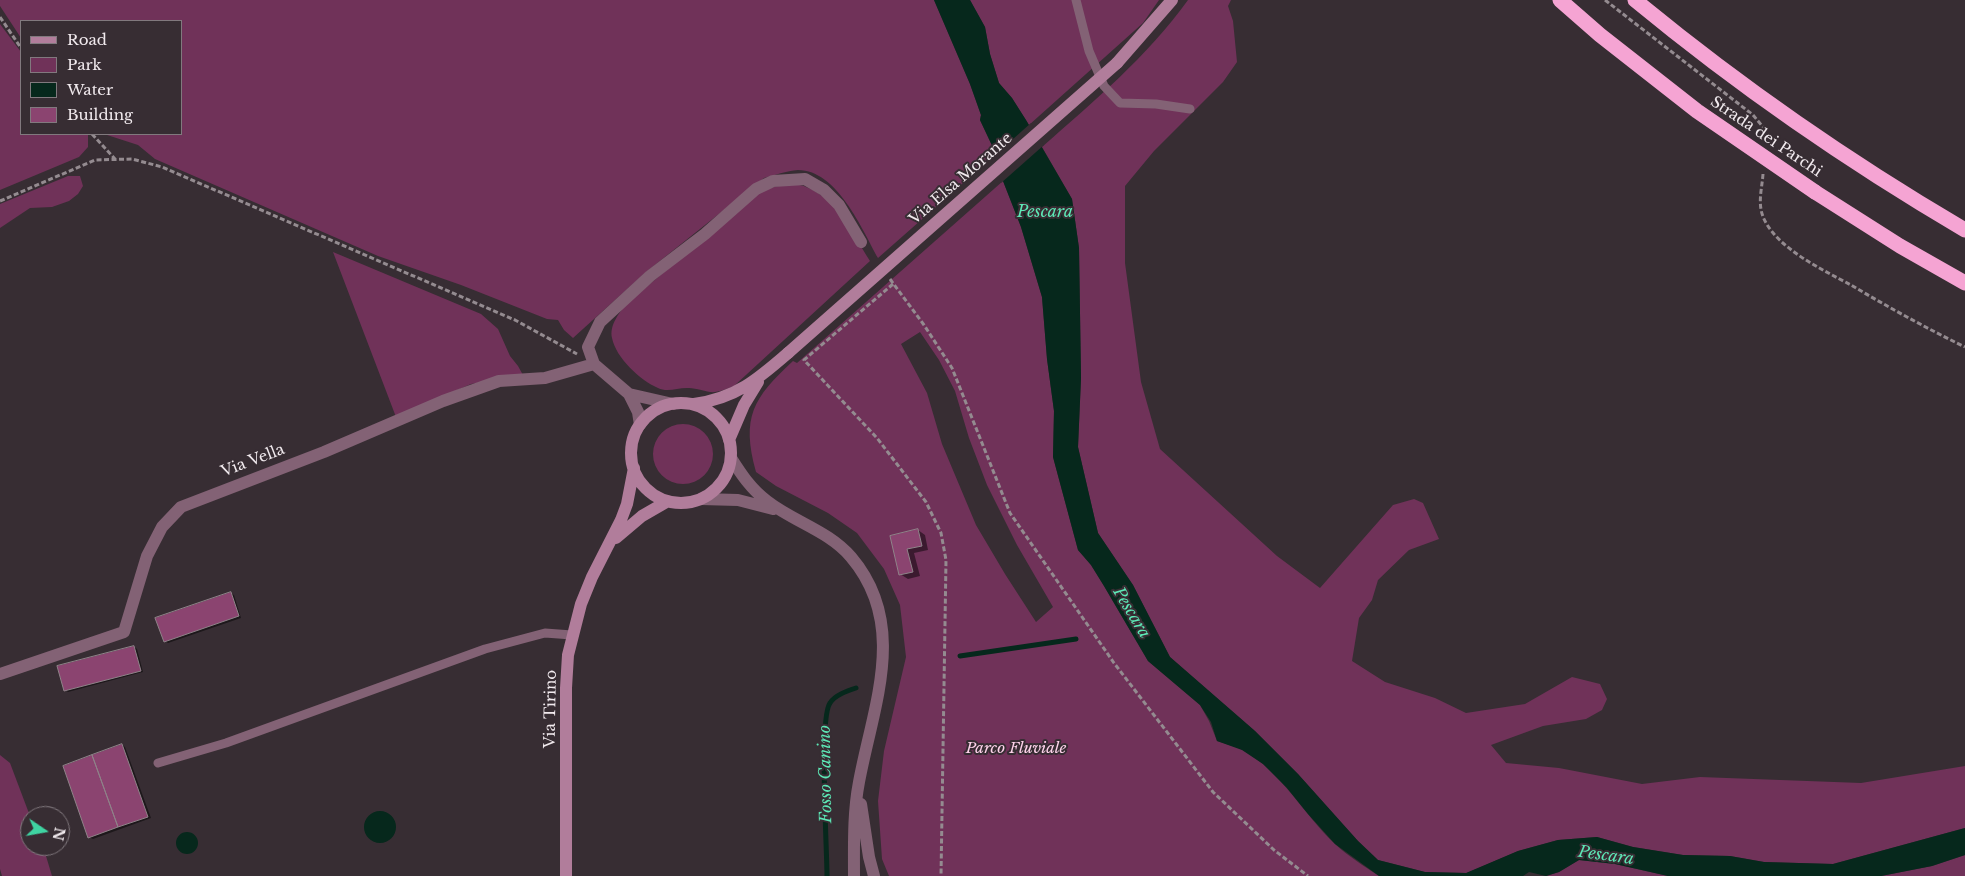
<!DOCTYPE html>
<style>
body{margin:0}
#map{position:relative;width:1965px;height:876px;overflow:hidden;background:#372d33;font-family:"Libre Baskerville",serif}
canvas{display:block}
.legend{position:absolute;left:20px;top:20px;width:162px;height:115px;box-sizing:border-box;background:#372d33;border:1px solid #81797e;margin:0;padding:6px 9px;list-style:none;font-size:15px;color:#f1eaee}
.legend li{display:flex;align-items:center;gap:10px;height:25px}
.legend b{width:25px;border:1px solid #81797e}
.north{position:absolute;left:20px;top:806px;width:50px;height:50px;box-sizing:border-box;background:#372d33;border:1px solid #81797e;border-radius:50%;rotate:102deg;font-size:14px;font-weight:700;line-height:20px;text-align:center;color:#f1eaee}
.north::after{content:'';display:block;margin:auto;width:18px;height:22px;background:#3fd4a2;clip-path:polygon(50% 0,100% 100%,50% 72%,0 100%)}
</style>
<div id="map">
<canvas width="1965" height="876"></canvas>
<ul class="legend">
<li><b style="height:6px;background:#b17d9b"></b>Road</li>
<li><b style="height:14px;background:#703259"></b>Park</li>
<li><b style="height:14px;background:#06281c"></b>Water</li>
<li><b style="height:14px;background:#8b4470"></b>Building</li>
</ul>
<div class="north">N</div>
</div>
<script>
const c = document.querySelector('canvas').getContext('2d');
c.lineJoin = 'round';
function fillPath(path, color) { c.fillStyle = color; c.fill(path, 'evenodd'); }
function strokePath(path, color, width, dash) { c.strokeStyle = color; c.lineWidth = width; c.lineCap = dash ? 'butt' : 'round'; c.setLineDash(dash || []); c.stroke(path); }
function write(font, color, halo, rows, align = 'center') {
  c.font = font + ' "Libre Baskerville",serif'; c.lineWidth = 4; c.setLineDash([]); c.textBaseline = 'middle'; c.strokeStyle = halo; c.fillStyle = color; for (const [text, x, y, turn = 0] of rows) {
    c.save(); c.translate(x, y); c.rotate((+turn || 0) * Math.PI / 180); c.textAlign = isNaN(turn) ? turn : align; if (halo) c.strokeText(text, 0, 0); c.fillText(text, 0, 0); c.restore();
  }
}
const green = new Path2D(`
 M0 0H934L970 84 981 115 980 120 996 154 878 258C862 229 837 170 798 170 786 171 775 175 764 178L646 272 573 338 564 330 558 320 547 319 461 285 378 256 155 159 138 145 104 134H181V21H21V38L0 6Z
 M970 0H1159L1143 23 1029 125 1012 98 999 83 990 54 985 27Z
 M1188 0H1231L1228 6 1233 21 1237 62 1223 82 1154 151 1125 186V263L1141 382 1160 449 1277 556 1320 588 1393 505 1414 499 1423 503 1439 539 1409 550 1378 580 1372 600 1359 618 1352 661 1385 682 1435 698 1466 713 1525 704 1572 677 1600 684 1607 699 1602 710 1586 719 1543 726 1491 745 1506 763 1559 768 1642 784 1700 777 1861 783 1965 766V828L1833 864 1764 862 1730 856 1683 855 1633 847 1597 837 1558 840 1518 851 1467 873 1425 872 1378 860 1358 841 1298 774 1255 731 1170 657 1133 585 1098 533 1078 447 1081 378 1079 248 1072 199 1042 147C1094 101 1147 57 1188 0Z
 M0 24 21 52V134H87L88 135V147L79 157 0 190Z
 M68 176H80L83 186 78 194 69 201 52 207 30 208 0 228V204Z
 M1003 181 1021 227 1042 297 1047 359 1054 411 1053 457 1078 550 1091 565 1104 586 1148 661 1200 705 1209 721 1217 741C1225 744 1235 746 1243 750 1282 772 1303 814 1335 844 1348 856 1364 866 1379 876H889L882 859 878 801 884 751 906 657 900 605 884 569 857 533 828 513 776 486 756 472C741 417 753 398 793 361L797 363ZM920 332 939 360 955 391 969 438 987 485 1017 545 1053 607 1036 622 1005 574 976 525 942 444 927 393 901 344Z
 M787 184C793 185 801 184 806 187 837 199 853 235 870 261L734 386C728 388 722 391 715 392 708 393 697 388 689 388 679 387 668 393 658 388 640 380 616 358 612 338 609 326 619 313 626 304L762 190Z
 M333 252 481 314 498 329 510 356 518 366 523 375 471 384 396 417Z
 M653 454a30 30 0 1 1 60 0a30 30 0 1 1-60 0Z
 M0 755 10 763 30 816V846H43L52 876H2L0 869Z
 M1965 855V876H1881L1932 866Z
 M1579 860 1615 864 1668 876H1546L1559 872Z`);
const water = new Path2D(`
 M934 0H970L985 27 990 54 999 83 1012 98 1026 120 1072 199 1079 248 1081 378 1078 447 1098 533 1133 585 1170 657 1255 731 1298 774 1358 841 1378 860 1425 872 1466 873 1518 851 1558 840 1597 837 1633 847 1683 855 1730 856 1764 862 1833 864 1965 828V855L1932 866 1881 876H1668L1615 864 1579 860 1559 872 1546 876 1529 872 1523 876H1379L1335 844 1308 814 1287 788 1263 764 1242 750 1217 741 1211 722 1200 705 1148 661 1104 586 1091 565 1078 550 1053 457 1054 411 1047 359 1042 297 1021 227 1003 181 996 154 980 120 981 115 970 84Z
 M364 827a16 16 0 1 1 32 0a16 16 0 1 1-32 0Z
 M176 843a11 11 0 1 1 22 0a11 11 0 1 1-22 0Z`);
const pier = new Path2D(`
 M1031 123 1044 145 1001 183 994 156Z`);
const shadow = new Path2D(`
 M918 530 925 535 928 550 914 553 920 576 908 579 900 574 891 537Z
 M230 593 234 595 241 618 168 643 165 641Z
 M134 647 137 649 143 672 68 692 65 690Z
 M122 745 125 747 151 818 93 839 89 837Z`);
const stream = new Path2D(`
 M960 656 1076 639
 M827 876C827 849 819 718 830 703 835 695 847 691 856 688`);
const building = new Path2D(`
 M918 529 922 546 907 549 913 572 899 575 890 536Z
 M231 592 239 616 164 642 155 618Z
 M134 646 141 671 64 691 57 666Z
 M122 744 148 817 118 827 92 755Z
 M92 755 118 827 88 838 63 766Z`);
const path = new Path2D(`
 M1605 0 1753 115 1763 127 1765 140
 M0 17 21 48
 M92 134 115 159
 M1763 174C1762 189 1757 204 1764 219 1778 249 1823 270 1851 285 1888 307 1926 328 1965 347
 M0 201 95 160 132 159 162 167 515 320 577 354
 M890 279 924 325 952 368 1010 513 1114 663 1213 792 1274 850 1308 876
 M893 284 804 360 877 438 926 502 941 533 946 560 941 876`);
const service = new Path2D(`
 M1076 0 1089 51 1104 86 1120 103 1156 104 1190 109
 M158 763 226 743 485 649 545 633 572 635`);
const minor = new Path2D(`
 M629 394 673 404
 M640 425 638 412 629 394 594 364 588 347 600 322 650 276 705 234 756 189 773 181 805 179 824 190 839 205 861 242
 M0 674 124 632 147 556 162 527 181 507 324 452 443 401 499 381 545 378 594 364`);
const tertiary = new Path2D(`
 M731 458C741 474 751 489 767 501 794 522 829 531 851 557 909 625 873 706 859 782 853 813 854 845 854 876
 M701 499 738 500 773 509
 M861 804 869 857 874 876`);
const secondary = new Path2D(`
 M1117 63 1172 0
 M631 453a50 50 0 1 1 100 0a50 50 0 1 1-100 0Z
 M694 404C736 398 757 380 788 353
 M729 440 744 405 758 382
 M616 538 642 516 668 501
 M566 876V688L568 655 581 604 592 577 621 520 627 504 634 468`);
const motorway = new Path2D(`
 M1635 0C1738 85 1849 162 1965 230
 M1815 192 1900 246 1965 283`);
const secondaryBridge = new Path2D(`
 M788 353 1117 63`);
const motorwayBridge = new Path2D(`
 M1560 0 1600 35 1697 111 1815 192`);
const streetNames = [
 ["Strada dei Parchi",1766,137,34],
 ["Via Elsa Morante",961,179,-41],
 ["Via Vella",253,461,-21],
 ["Via Tirino",551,709,-89]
];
const parkNames = [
 ["Parco Fluviale",1016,749]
];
const waterNames = [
 ["Pescara",1045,212],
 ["Pescara",1131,613,59],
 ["Fosso Canino",826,774,-91],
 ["Pescara",1606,856,8]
];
fillPath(green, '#703259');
fillPath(water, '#06281c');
fillPath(pier, '#372d33');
fillPath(shadow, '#0007');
strokePath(stream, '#06281c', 5);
fillPath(building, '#8b4470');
strokePath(building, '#8f8389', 1);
strokePath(path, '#948b90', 3, [5, 2.5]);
strokePath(service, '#836275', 9);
strokePath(minor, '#836275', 12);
strokePath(tertiary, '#836275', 12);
strokePath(secondary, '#b17d9b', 12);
strokePath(motorway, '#f5a4d3', 15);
strokePath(secondaryBridge, '#b17d9b', 12);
strokePath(motorwayBridge, '#f5a4d3', 15);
write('15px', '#f1eaee', '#372d33', streetNames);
write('italic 15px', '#fed3eb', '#372d33', parkNames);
write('italic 16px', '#5de8b6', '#372d33', waterNames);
</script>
